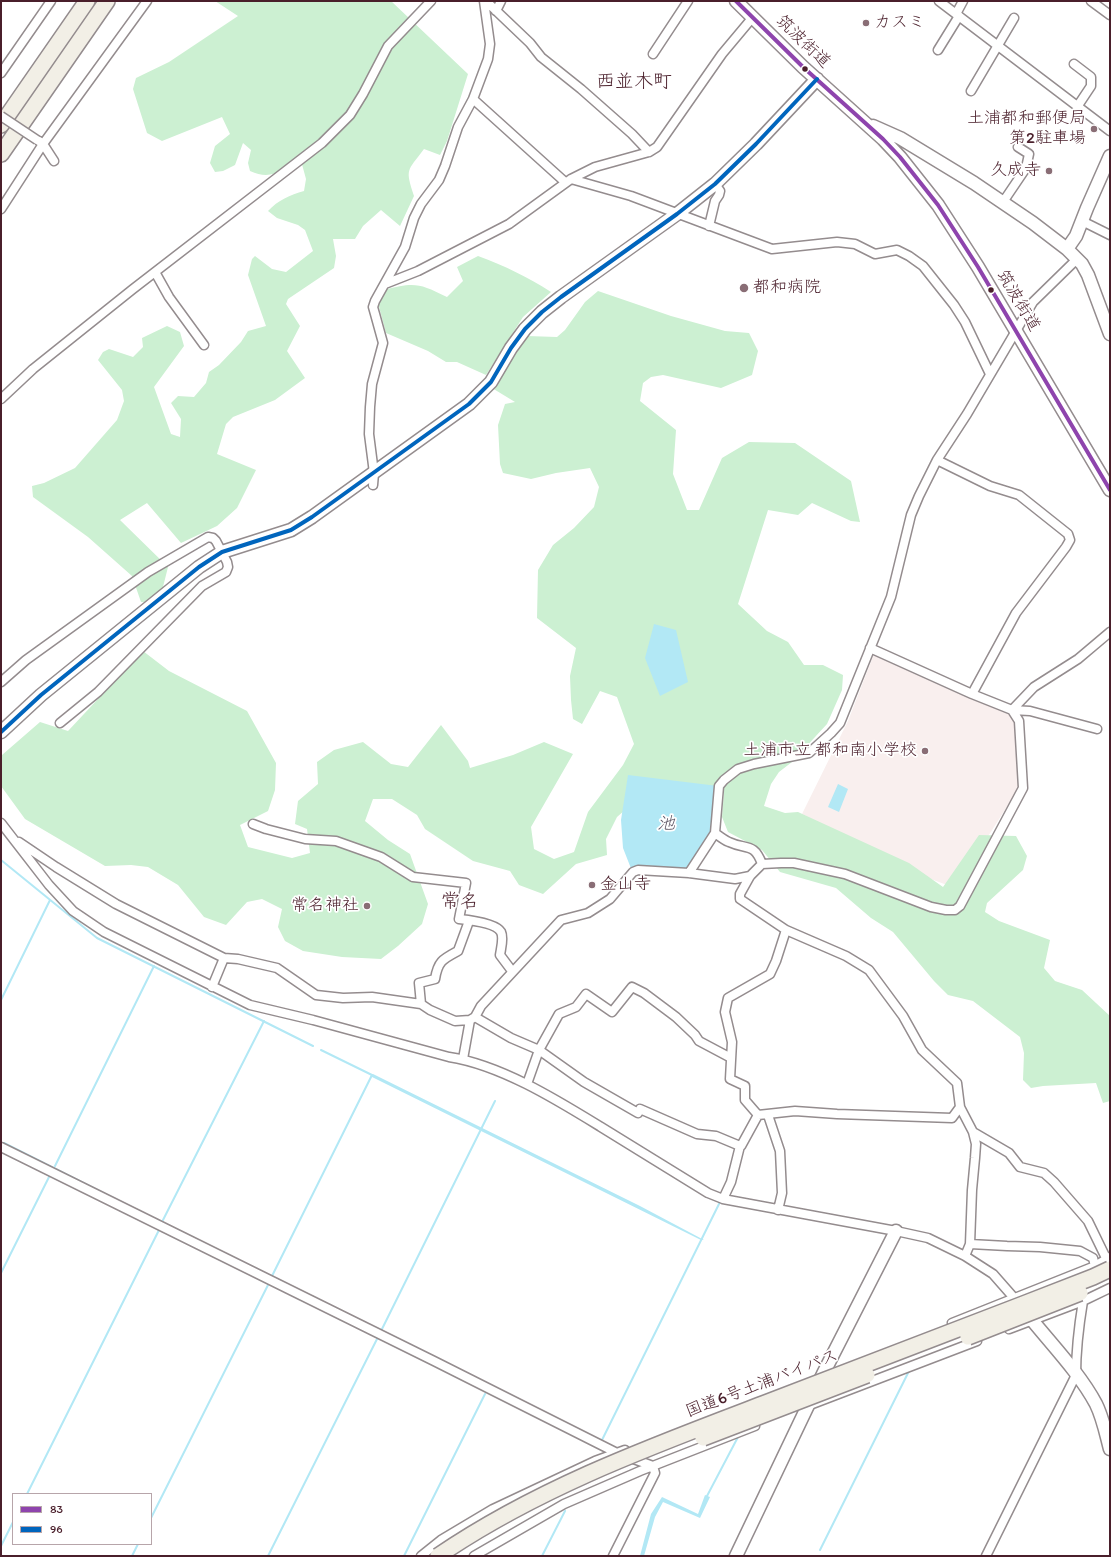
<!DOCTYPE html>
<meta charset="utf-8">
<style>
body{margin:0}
#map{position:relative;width:1111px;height:1557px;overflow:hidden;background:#fff;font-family:Itim,sans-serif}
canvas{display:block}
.frame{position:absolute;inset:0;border:2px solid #4a1f2b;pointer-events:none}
.legend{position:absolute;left:12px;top:1493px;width:140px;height:52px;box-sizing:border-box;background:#fff;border:1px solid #b7a5aa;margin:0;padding:5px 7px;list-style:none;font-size:12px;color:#4a1f2b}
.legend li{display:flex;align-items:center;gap:8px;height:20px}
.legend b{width:20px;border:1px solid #b7a5aa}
</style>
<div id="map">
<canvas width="1111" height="1557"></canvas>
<div class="frame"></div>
<ul class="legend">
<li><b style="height:5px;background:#8e44ad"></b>83</li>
<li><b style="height:5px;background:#0065bd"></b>96</li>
</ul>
</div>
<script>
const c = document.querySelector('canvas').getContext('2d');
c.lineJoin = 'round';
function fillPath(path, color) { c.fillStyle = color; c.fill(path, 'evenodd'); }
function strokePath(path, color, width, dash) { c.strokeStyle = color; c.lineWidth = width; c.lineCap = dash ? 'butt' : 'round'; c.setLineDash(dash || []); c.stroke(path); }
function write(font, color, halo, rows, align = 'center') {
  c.font = font + ' Itim,"Klee One",sans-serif'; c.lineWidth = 3.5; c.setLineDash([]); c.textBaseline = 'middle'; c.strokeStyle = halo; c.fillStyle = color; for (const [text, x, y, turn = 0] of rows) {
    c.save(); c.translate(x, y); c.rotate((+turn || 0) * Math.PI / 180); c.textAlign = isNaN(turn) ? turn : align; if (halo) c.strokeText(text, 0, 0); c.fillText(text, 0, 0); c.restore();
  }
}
const built = new Path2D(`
 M874 654 1016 717 1020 781 1015 794 959 882 947 885 920 875 802 814 848 721Z`);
const green = new Path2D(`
 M215 1H391L468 74 447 141 440 155 424 149C407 172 405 168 414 196L400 226 381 210 363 226 355 239H333L336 256 334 268 288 299 286 304 300 326 287 351 305 378 275 400 233 417 226 424 217 454 256 470 237 508 217 526 181 543 147 503 120 520 168 567 159 603 141 602 132 576 88 537 33 497 32 486 44 483 75 468 117 420 124 401 122 390 98 360 103 352 109 349 133 357 143 347 142 338 167 326 180 332 184 346 154 387 171 434 180 437 181 419 171 403 178 396 194 397 206 383 209 372 219 365 241 342 248 331 266 326 248 275 252 259 255 256 272 269 286 272 313 251 305 230 298 225 277 218 268 211C278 200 290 195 304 191L306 179 300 157C283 170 272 181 250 171L248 163 251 150 243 143 235 165 223 171 215 172 210 163 215 146 230 134 222 117 162 141 147 133 133 89 136 78 169 62 238 16Z
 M478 256C505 266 528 277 551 292L523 317 486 375 457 362H446L428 351 386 333 378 303 384 290C414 282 419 283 447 297L463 281 457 267Z
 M598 291 671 316 725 331 749 333 758 351 752 375 721 388 663 375 651 377 643 383 640 401 676 430 673 474 687 510H699L722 458 749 442 795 443 851 481 860 522 851 521 812 503 798 515 768 510 738 604 767 631 788 642 804 665H823L843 675 842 690 827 724 792 762 779 772 771 784 764 806 785 813 798 812 909 863 943 887 979 835 1016 836 1027 856 1023 870 987 903 985 912 999 921 1050 940 1044 968 1055 981 1082 990 1110 1016V1101L1103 1103 1096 1083 1043 1086 1031 1088 1023 1080 1024 1053 1020 1037 973 1001 948 995 934 981 893 932 871 918 836 888 780 872 762 850 728 832 722 817 724 792 691 789 641 796 617 817 606 839 607 855 576 864 543 894 519 885 510 871 473 861 425 829 417 815 392 799H373L365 821 388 840 410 854 428 904 422 924 398 946 381 959 342 957 303 951 285 941 278 927 282 909 262 899 247 902 226 925 204 917 178 885 148 867 131 865 105 866 25 819 1 786 2 755 40 722 68 731 143 651 169 671 247 711 276 763 275 790 268 811 240 825 248 847 292 858 310 853 307 829 295 824 298 801 318 784 317 762 334 750 363 742 391 764 408 767 441 725 468 761 470 768 513 755 544 742 573 754 531 827 534 849 554 859 574 852 588 812 623 765 634 744 617 697 600 691 582 724 573 719 571 700 570 676 576 648 537 618 538 570 553 545 574 528 594 507 599 487 590 468 556 473 531 479 503 473 500 464 498 425 505 404 515 402 492 388 502 376 527 336 557 337 565 330 585 302Z`);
const water = new Path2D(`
 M654 624 676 630 688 682 660 696 645 658Z
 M628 775 718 786 713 832 689 872 632 871 623 848 621 820Z
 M838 784 848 789 839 812 828 807Z
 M373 1074 640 1206 704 1240H701L370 1076Z
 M705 1495 710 1497 700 1518 663 1502 655 1517 644 1556H640L651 1514 662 1497 698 1514Z`);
const stream = new Path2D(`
 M1 860 97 938 313 1046
 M1 1000 50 900
 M321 1050 372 1075
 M4 1143 137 1210
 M55 1166 154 966
 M163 1220 264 1021
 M1 1273 50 1175
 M272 1276 372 1075
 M382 1329 495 1101
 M601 1442 720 1202
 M27 1494 159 1230
 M707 1496 738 1437
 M151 1518 268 1285
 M1 1546 13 1522
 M820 1550 910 1369
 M132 1556 138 1544
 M268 1556 377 1339
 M404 1556 485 1394
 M542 1556 565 1511`);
const street = new Path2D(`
 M486 1 530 43 541 57 581 89 632 134 649 152
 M939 1 1110 131
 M1091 1 1110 15
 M496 11 501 1
 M956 14 963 1
 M938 50 959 16
 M653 54 688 1
 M1074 64 1091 77V86L1077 107
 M1 73 51 1
 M971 91 1014 18
 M473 99 565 182
 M39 141 43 144 54 161
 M571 179 631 196 772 249 837 242 855 244 875 254 897 250 909 256 923 266 954 305 965 322 990 374
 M1003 202 1026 168 1029 154 1018 147
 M1 209 43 144 147 1
 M1082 221 1110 235
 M709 226 715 201 719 195 720 191 715 184
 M155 272 169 297 204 345
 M385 284 418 271 509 224 571 179 595 167 649 152 657 147 722 54 753 17
 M1 399 33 369 133 289 322 143 350 115 363 94 388 46 431 1
 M937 460 990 486 1019 495 1068 534 1070 540 1066 547 1016 613 972 694
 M373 485 374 473 369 434 370 407 372 384 383 343 375 314 373 307 375 301 405 247 414 218 421 204 439 180 445 166 458 127 473 99 488 59 490 44 484 1
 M870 648 972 694 1012 710 1030 711 1097 729
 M1 682 26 660 148 572 208 537 213 538 216 541 227 562 228 567 226 572 202 586 98 692 60 723
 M1012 710 1034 687 1078 659 1110 632
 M1 823 49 885 73 911 104 932 250 1005 313 1020 449 1057C501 1065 557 1100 601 1127 637 1149 672 1171 708 1193L723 1199 896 1231 928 1238 965 1256 993 1274 1022 1307
 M253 824 266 829 305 839 336 841 381 857 413 877 466 883 459 919C469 920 496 923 501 932 504 938 501 948 500 955L512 971
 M715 833C719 836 724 840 729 842 746 850 754 842 762 864
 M19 842 56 867 116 904 224 958 238 959 277 968 316 995 343 998 372 997 421 1004 430 1010 455 1021 470 1020 475 1017 481 1006 561 920 588 913 610 899 633 872 638 870 689 873 735 879 750 876
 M689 873 715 833 719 786 724 780 738 769 754 764 809 753 831 733 840 723 891 597 911 515 919 496 937 460 967 414 1033 302 1077 259
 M212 987 224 958
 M421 1004 419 983 435 979C438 961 443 959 458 951L469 921
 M475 1017 511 1038 539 1050 584 1082 638 1113 640 1109 697 1134 716 1136 740 1146
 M463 1059 470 1020
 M527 1084 539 1050 559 1014 576 1007 586 994 612 1012 632 987 644 993 676 1017 695 1035 699 1041 731 1058
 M960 1107 973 1132 1009 1153 1020 1167 1044 1173 1054 1182 1088 1221 1107 1260
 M758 1115 795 1111 837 1114 952 1118 960 1107 957 1083 922 1050 903 1016 869 970 846 956 786 930 740 899V894L750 876 762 864 781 863H794L845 874 931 907 946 910H955L960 906 1023 788 1019 721 1012 710
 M758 1115 745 1100V1086L730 1079 732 1042 725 1012 728 998 770 974 776 961 786 930
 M768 1115 780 1151 782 1193 778 1210
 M1 1147 434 1361 617 1453 653 1466
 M723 1199 731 1182 740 1146H741L758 1115
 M970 1244 1007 1246 1040 1247 1080 1251 1093 1258 1095 1266
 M965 1256 970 1244 972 1190 975 1158 976 1144 973 1132
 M952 1323 1095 1266 1110 1257
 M1009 1329 1083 1301 1110 1288
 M807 1406 977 1341
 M421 1556 441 1540 493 1509 595 1461 625 1450
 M474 1556 564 1504 640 1471 755 1426
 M613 1556 655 1473 653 1466
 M986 1556 1076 1375C1076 1350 1079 1325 1083 1301`);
const secondary = new Path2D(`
 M736 1 803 67 883 139 900 157 938 205 978 267 1110 490
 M873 126 900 138 974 183 1033 223 1067 249 1082 264 1088 275 1110 334
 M1067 249 1076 236 1087 208 1110 156
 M1 732 41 695 199 567 222 552 291 530 312 517 469 404 491 382 511 348 525 329 542 312 561 297 677 214 715 184 756 144 817 79
 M1032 1320C1054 1347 1080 1374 1096 1404 1103 1418 1106 1434 1110 1449
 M736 1556 823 1374 896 1231`);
const highway = new Path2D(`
 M1 125 87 1
 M1 154 107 1`);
const streetBridge = new Path2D(`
 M1 116 37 140`);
const highwayBridge = new Path2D(`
 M968 1337 1080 1293
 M703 1438 867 1375
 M438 1556C539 1487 655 1445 768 1402 877 1360 985 1319 1093 1277L1110 1269`);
const bus1 = new Path2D(`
 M736 1 803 67 883 139 900 157 938 205 978 267 1110 490`);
const bus2 = new Path2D(`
 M1 732 41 695 199 567 222 552 291 530 312 517 469 404 491 382 511 348 525 329 542 312 561 297 677 214 715 184 756 144 817 79`);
const markers = [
 [866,23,4,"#896d75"],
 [805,69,3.5,"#4a1f2b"],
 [1094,129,4,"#896d75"],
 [1049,171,4,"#896d75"],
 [744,288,5,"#896d75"],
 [991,290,3.5,"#4a1f2b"],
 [925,751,4,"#896d75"],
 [592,885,4,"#896d75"],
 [367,906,4,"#896d75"]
];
const poiNames = [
 ["カスミ",874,23,"left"],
 ["土浦都和郵便局",1086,119],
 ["第2駐車場",1086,139],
 ["久成寺",1041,171],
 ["都和病院",753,288,"left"],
 ["土浦市立 都和南小学校",917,751],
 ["金山寺",600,885,"left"],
 ["常名神社",359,906]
];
const streetNames = [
 ["筑波街道",803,42,44],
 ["筑波街道",1018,301,59],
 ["国道6号土浦バイパス",762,1384,-21]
];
const waterNames = [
 ["池",666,824]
];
const quarterNames = [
 ["西並木町",634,82],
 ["常名",460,902]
];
fillPath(built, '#f9efee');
fillPath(green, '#ccf0d2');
fillPath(water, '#b2e8f5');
strokePath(stream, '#b2e8f5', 2);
strokePath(street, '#948c8e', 11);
strokePath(secondary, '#948c8e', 15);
strokePath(highway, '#948c8e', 18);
strokePath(street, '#fff', 8);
strokePath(secondary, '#fff', 12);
strokePath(highway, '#f2efe6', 15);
strokePath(streetBridge, '#948c8e', 11, []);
strokePath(highwayBridge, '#948c8e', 18, []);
strokePath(streetBridge, '#fff', 8);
strokePath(highwayBridge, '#f2efe6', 15);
strokePath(bus1, '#8e44ad', 4);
strokePath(bus2, '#0065bd', 4);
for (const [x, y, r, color] of markers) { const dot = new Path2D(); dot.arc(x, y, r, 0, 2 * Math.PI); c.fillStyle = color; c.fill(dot); strokePath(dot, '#fff', 1.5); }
write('17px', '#4a1f2b', '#fff', poiNames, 'right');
write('17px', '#4a1f2b', '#fff', streetNames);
write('italic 18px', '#5f5866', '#fff', waterNames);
write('19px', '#4a1f2b', '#fff', quarterNames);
</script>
